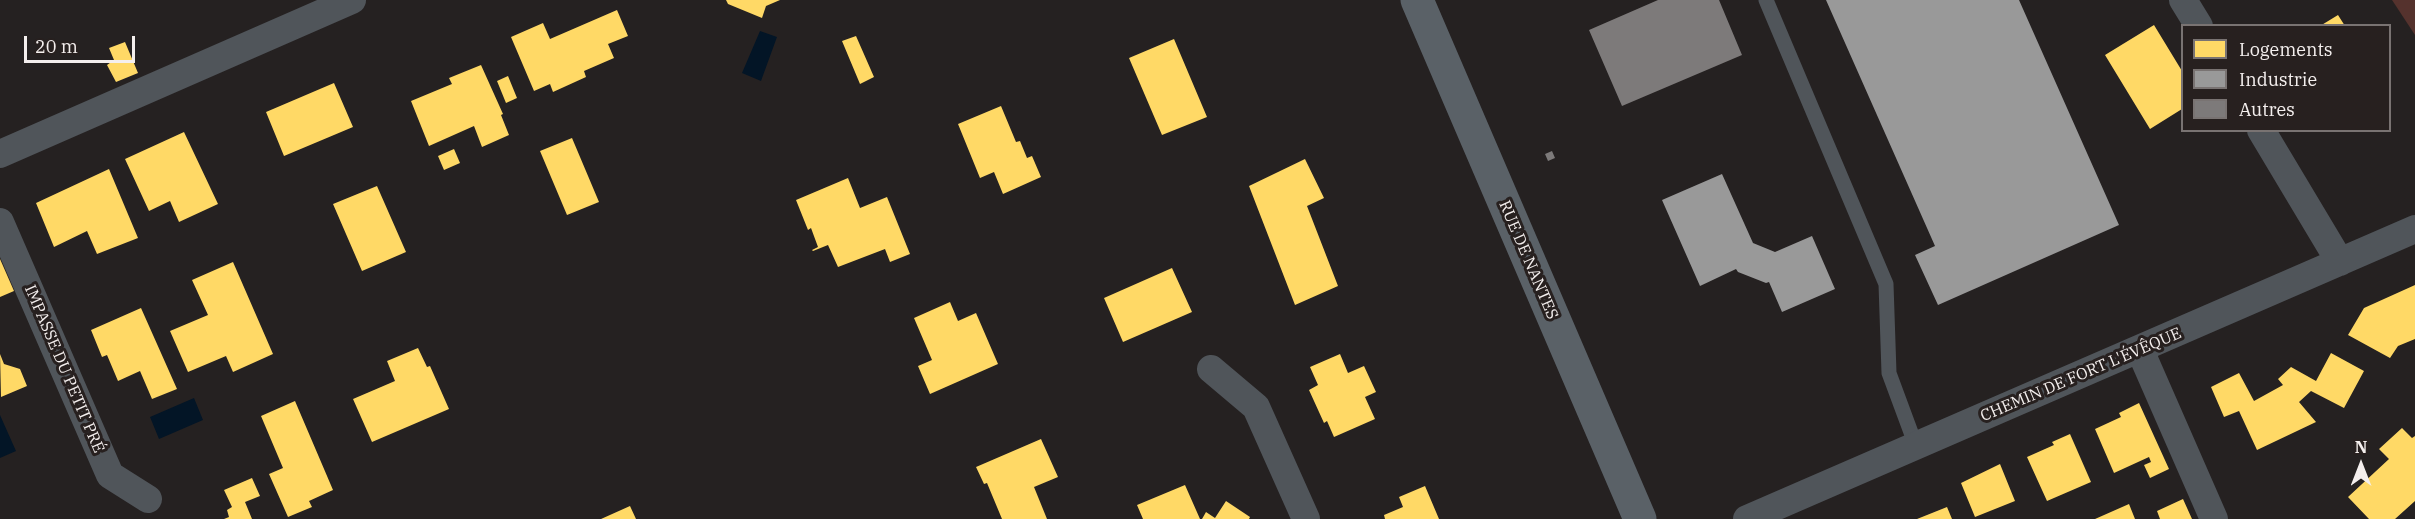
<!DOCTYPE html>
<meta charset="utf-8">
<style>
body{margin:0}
#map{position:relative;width:2415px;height:519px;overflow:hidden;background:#252121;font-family:"IBM Plex Serif",serif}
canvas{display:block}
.legend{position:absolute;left:2181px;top:24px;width:210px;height:108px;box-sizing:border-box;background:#27201f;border:2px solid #797372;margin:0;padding:8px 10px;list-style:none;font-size:18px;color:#f4efee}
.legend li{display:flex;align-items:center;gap:12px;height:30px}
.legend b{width:30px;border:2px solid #797372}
.north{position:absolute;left:2331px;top:435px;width:60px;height:60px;-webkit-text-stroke:4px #27201f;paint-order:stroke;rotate:0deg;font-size:16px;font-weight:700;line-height:24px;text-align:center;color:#f4efee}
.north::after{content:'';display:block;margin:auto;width:21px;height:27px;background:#f4efee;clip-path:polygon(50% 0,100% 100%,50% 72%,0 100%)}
.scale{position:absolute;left:24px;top:36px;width:111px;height:27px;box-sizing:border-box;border:3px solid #f4efee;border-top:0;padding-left:8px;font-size:18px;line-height:21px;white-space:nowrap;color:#f4efee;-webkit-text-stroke:4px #27201f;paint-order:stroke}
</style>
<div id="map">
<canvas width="2415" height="519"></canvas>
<ul class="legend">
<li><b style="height:16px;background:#ffd966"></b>Logements</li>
<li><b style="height:16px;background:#999"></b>Industrie</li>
<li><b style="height:16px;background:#7d7a7a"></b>Autres</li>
</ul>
<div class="north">N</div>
<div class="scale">20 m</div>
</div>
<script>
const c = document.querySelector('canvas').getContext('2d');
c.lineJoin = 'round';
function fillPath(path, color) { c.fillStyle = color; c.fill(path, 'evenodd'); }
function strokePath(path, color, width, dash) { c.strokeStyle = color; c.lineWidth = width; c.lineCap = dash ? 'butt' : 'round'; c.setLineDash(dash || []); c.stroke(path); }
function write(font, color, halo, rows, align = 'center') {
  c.font = font + ' "IBM Plex Serif",serif'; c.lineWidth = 6; c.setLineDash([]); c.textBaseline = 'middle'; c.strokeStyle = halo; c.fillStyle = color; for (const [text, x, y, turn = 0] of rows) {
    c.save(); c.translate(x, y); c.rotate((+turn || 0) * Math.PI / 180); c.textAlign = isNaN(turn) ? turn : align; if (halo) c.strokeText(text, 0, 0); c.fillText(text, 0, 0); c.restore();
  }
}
const green = new Path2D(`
 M2392 0H2415V35Z`);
const water = new Path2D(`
 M760 31 777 37 761 81 742 73Z
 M194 398 203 420 159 439 150 417Z
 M0 415 16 451 0 458Z`);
const homes = new Path2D(`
 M726 0H780L766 6 762 18 728 4Z
 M617 10 628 36 608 44 614 58 584 71 586 77 553 92 550 84 534 91 511 37 543 23 550 39Z
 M2338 15 2345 26H2320Z
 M2154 25 2182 71V109L2150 129 2105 55Z
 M856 36 874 77 860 84 842 41Z
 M1174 39 1207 117 1162 135 1129 58Z
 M125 42 138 73 116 82 107 65 114 60 109 48Z
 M481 65 503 114 501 115 509 135 482 147 474 126 429 146 411 101 452 84 449 78Z
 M508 76 517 98 506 103 497 81Z
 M334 83 353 127 284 156 266 112Z
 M1001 106 1016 142 1020 141 1027 158 1032 156 1041 177 1003 194 994 172 980 178 958 124Z
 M184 132 218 204 179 222 170 201 149 211 125 159Z
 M572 138 599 202 567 215 540 151Z
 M454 149 460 163 444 170 438 156Z
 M1305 159 1324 198 1307 206 1338 286 1295 305 1249 186Z
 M109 169 138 238 97 254 87 231 54 247 36 203Z
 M848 178 860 208 887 197 910 254 890 262 885 249 838 267 828 245 813 251 812 250 818 247 811 228 808 230 796 200Z
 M377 186 406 252 362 271 333 204Z
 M0 259 14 291 0 297Z
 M233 262 273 354 233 372 226 356 188 372 170 331 208 315 192 280Z
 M1172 268 1192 312 1123 342 1104 298Z
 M2415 285V339L2398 346 2390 358 2348 335 2364 308Z
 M950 302 958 321 976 313 998 364 930 394 918 366 932 360 914 318Z
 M141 308 177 389 152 399 140 371 118 381 107 355 102 357 91 330Z
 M418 348 427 367 430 366 449 409 372 442 353 399 395 381 387 361Z
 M2331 353 2364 371 2344 408 2311 391 2299 402 2316 422 2257 450 2239 411 2224 417 2211 387 2239 373 2254 401 2283 385 2278 379 2291 367 2316 381Z
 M0 354 4 364 20 369 27 386 1 397Z
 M1340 354 1348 373 1364 366 1376 392 1365 397 1375 419 1334 437 1327 421 1324 423 1309 390 1318 385 1310 367Z
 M295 401 333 490 309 501 312 507 288 517 269 474 283 468 261 416Z
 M2139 403 2169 469 2150 478 2144 465 2151 462 2149 457 2114 473 2095 429 2121 417 2119 413Z
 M2402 428 2412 438 2415 436V501L2395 519H2369L2348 497 2389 459 2379 449Z
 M2070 434 2091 482 2047 501 2027 457 2054 445 2052 442Z
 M1041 439 1058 477 1034 487 1047 519H1002L987 483 984 484 976 467Z
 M2000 464 2015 501 1975 517 1961 483Z
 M252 478 260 496 245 502 252 519H224L229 517 227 510 232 507 224 490Z
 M1185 485 1200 519H1143L1137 505Z
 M1425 486 1439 519H1385L1384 515 1403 507 1399 497Z
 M2183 499 2192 519H2160L2157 511Z
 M1226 501 1250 517 1249 519H1202L1206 512 1215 518Z
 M2129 504 2135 519H2095Z
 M630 506 636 519H601Z
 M1947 507 1952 519H1917Z`);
const industry = new Path2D(`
 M1826 0H2019L2119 225 1938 305 1915 255 1935 246Z
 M1722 174 1753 243 1775 252 1812 236 1835 289 1782 312 1769 282 1766 283 1738 272 1736 269 1700 286 1662 200Z`);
const building = new Path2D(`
 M1658 0H1719L1742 55 1622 106 1589 30Z
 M1552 151 1555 158 1548 161 1545 154Z`);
const lane = new Path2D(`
 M1766 0 1886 284 1889 373 1916 446`);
const street = new Path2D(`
 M2183 0 2199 26
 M2261 130 2340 262
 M0 154 352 0
 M0 222 110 475 148 499
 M2140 350 2214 519
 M1211 369 1256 407 1306 519
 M1747 519 2415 229`);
const secondary = new Path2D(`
 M1417 0 1640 519`);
const streetNames = [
 ["RUE DE NANTES",1528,260,67],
 ["IMPASSE DU PETIT PRÉ",64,369,67],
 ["CHEMIN DE FORT L'ÉVÊQUE",2081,375,-23]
];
fillPath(green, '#55322d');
fillPath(water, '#031526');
fillPath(homes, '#ffd966');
fillPath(industry, '#999');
fillPath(building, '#7d7a7a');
strokePath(lane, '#50555a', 15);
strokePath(street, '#50555a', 28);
strokePath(secondary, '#5a6167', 33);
write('16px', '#f4efee', '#27201f', streetNames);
</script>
